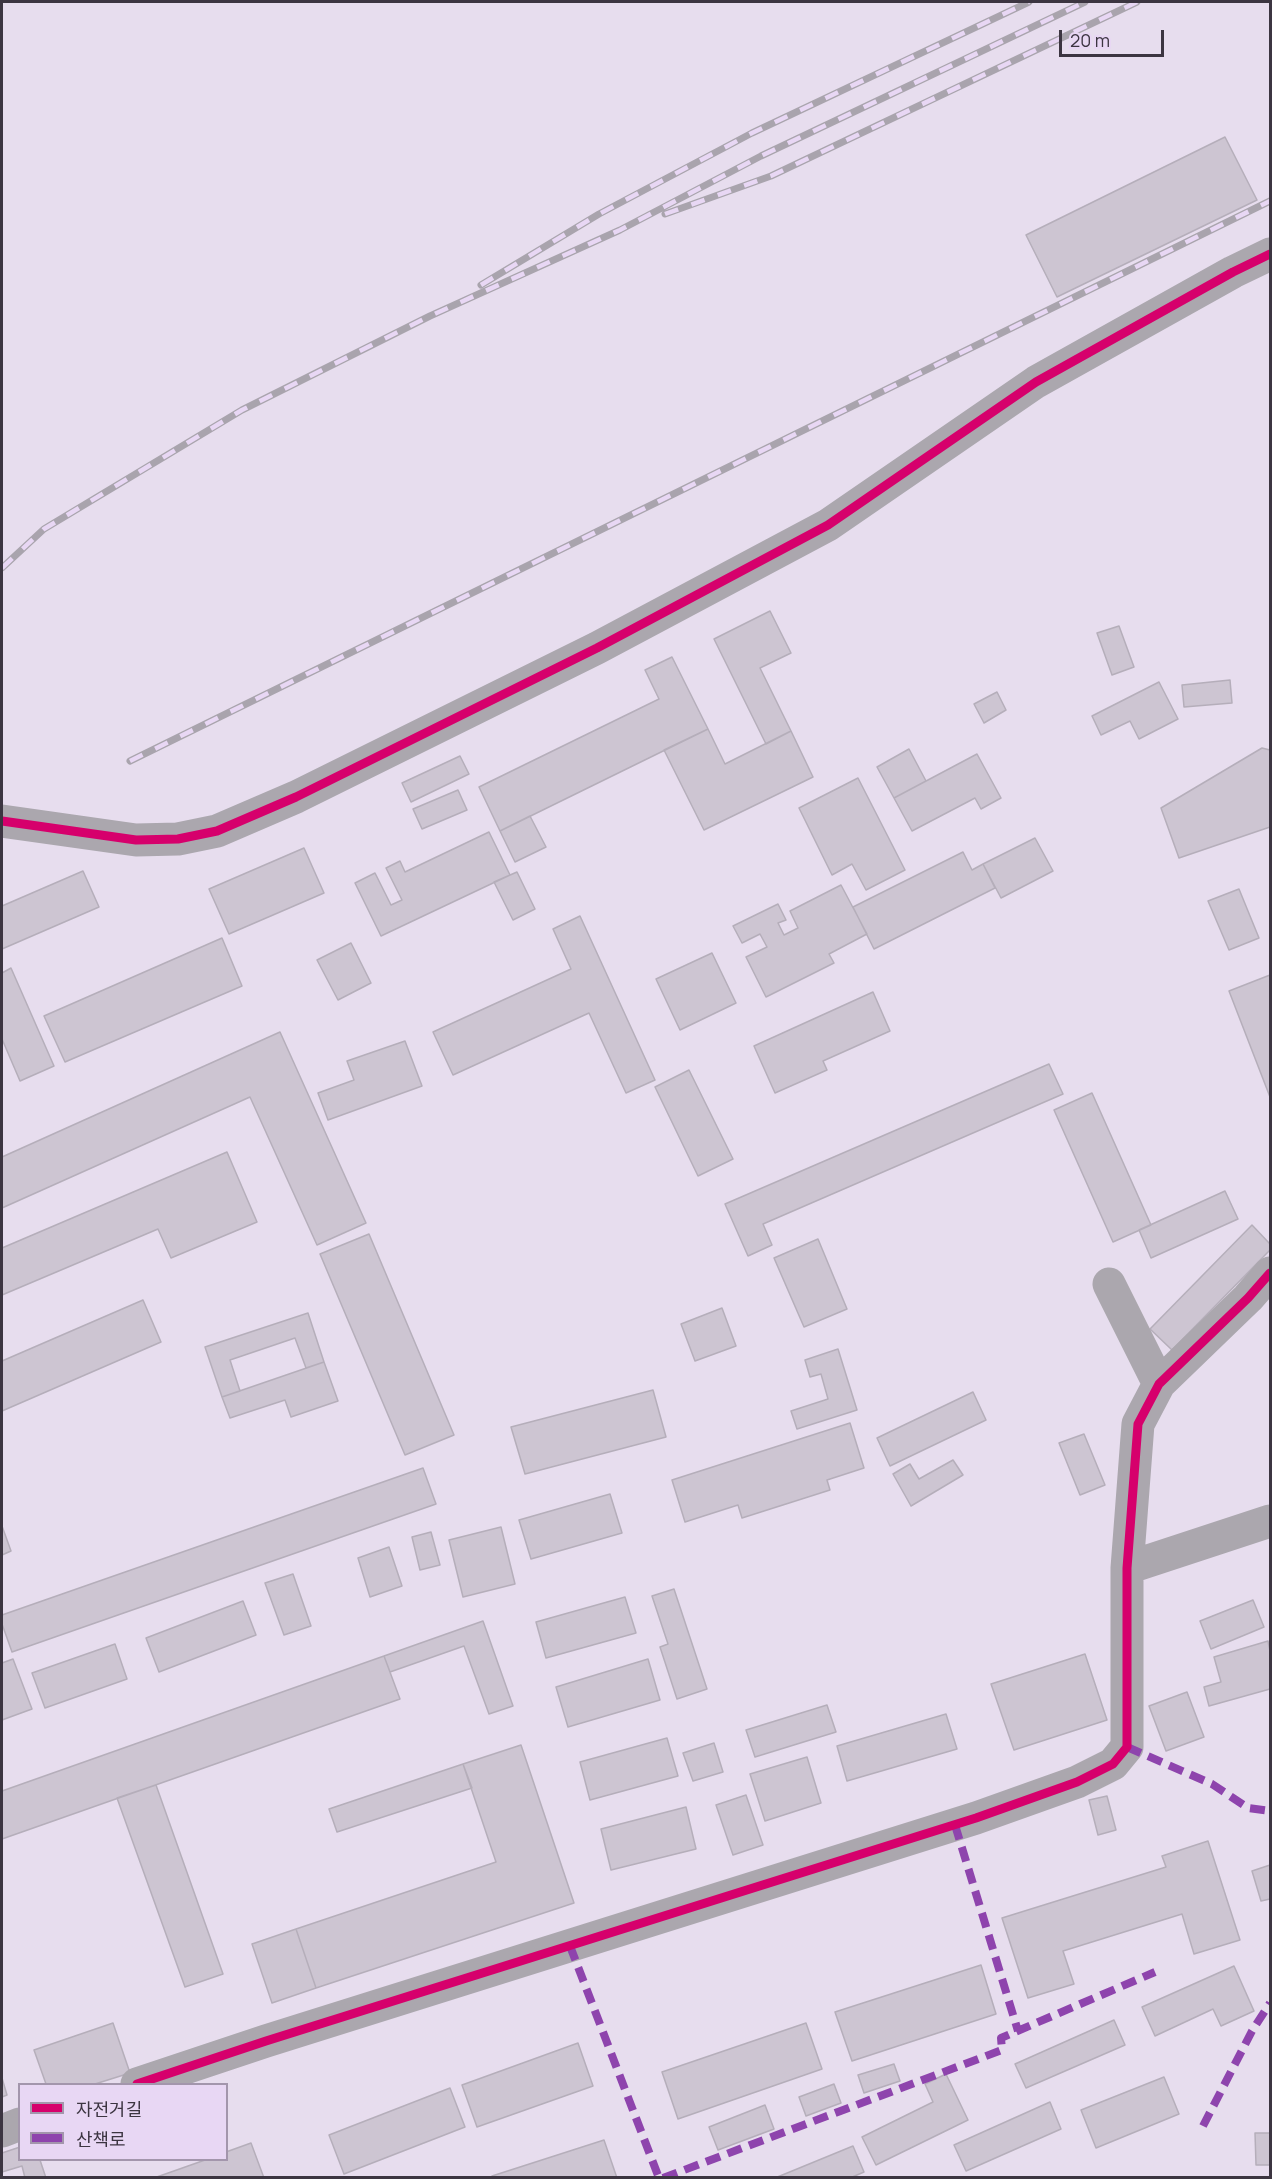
<!DOCTYPE html>
<meta charset="utf-8">
<style>
body{margin:0}
#map{position:relative;width:1272px;height:2179px;overflow:hidden;background:#e7ddee;font-family:Manrope,"Noto Sans KR",sans-serif}
canvas{display:block}
.frame{position:absolute;inset:0;border:3px solid #3c3541;pointer-events:none}
.legend{position:absolute;left:18px;top:2083px;width:210px;height:78px;box-sizing:border-box;background:#e8d7f4;border:2px solid #a396ac;margin:0;padding:8px 10px;list-style:none;font-size:18px;color:#3c3541}
.legend li{display:flex;align-items:center;gap:12px;height:30px}
.legend b{width:30px;border:2px solid #a396ac}
.scale{position:absolute;left:1059px;top:30px;width:105px;height:27px;box-sizing:border-box;border:3px solid #3c3541;border-top:0;padding-left:8px;font-size:18px;line-height:21px;white-space:nowrap;color:#3c3541;-webkit-text-stroke:4px #e8d7f4;paint-order:stroke}
</style>
<div id="map">
<canvas width="1272" height="2179"></canvas>
<div class="frame"></div>
<ul class="legend">
<li><b style="height:8px;background:#d6006c"></b>자전거길</li>
<li><b style="height:8px;background:#8e44ad"></b>산책로</li>
</ul>
<div class="scale">20 m</div>
</div>
<script>
const c = document.querySelector('canvas').getContext('2d');
c.lineJoin = 'round';
function fillPath(path, color) { c.fillStyle = color; c.fill(path, 'evenodd'); }
function strokePath(path, color, width, dash) { c.strokeStyle = color; c.lineWidth = width; c.lineCap = dash ? 'butt' : 'round'; c.setLineDash(dash || []); c.stroke(path); }
const building = new Path2D(`
 M1225 137 1257 200 1057 297 1026 235Z
 M770 611 791 653 760 668 791 731 766 744 714 639Z
 M1119 626 1134 667 1112 675 1097 633Z
 M672 657 708 729 500 831 479 787 659 699 645 670Z
 M1230 680 1232 703 1184 707 1182 685Z
 M1159 682 1178 719 1139 739 1130 721 1101 735 1092 716Z
 M997 692 1006 710 984 723 974 704Z
 M708 729 725 764 791 731 813 777 704 830 664 750Z
 M1262 748 1270 750V827L1179 858 1161 808Z
 M909 749 926 781 894 798 877 767Z
 M977 754 1001 798 981 809 975 798 912 831 894 798Z
 M460 756 469 774 411 802 402 783Z
 M858 778 905 870 866 890 852 864 832 875 799 808Z
 M458 790 467 810 422 829 413 809Z
 M530 816 546 847 515 862 500 831Z
 M489 832 510 875 381 936 355 883 375 873 391 905 402 900 386 868 400 861 405 872Z
 M1035 838 1053 871 1001 898 983 864Z
 M304 848 324 893 229 934 209 889Z
 M963 852 972 870 983 864 995 888 874 949 853 907Z
 M83 871 99 907 2 949V906Z
 M517 872 535 909 513 920 494 882Z
 M841 885 867 934 829 954 834 963 766 997 746 957 767 947 760 934 742 943 733 926 778 904 786 920 778 923 784 935 798 928 790 911Z
 M1239 889 1259 938 1229 950 1208 901Z
 M580 916 655 1080 626 1093 589 1013 453 1075 433 1032 571 969 553 929Z
 M222 938 242 986 65 1062 44 1016Z
 M351 943 371 983 338 1000 317 960Z
 M712 953 736 1003 680 1030 656 979Z
 M11 968 54 1066 20 1081 2 1039V973Z
 M1270 975V1097L1229 991Z
 M873 992 890 1031 823 1061 827 1070 775 1093 754 1046Z
 M280 1032 366 1223 317 1245 250 1097 2 1208V1157Z
 M405 1041 422 1086 328 1120 318 1093 354 1080 347 1061Z
 M1049 1064 1063 1094 763 1224 772 1245 748 1256 725 1204Z
 M689 1070 733 1159 698 1176 655 1087Z
 M1092 1093 1151 1225 1113 1242 1054 1110Z
 M227 1152 257 1222 171 1258 158 1229 2 1295V1248Z
 M1225 1191 1238 1219 1151 1258 1139 1230Z
 M1252 1225 1270 1244V1250L1172 1350 1150 1329Z
 M369 1234 454 1435 405 1455 320 1254Z
 M818 1239 847 1309 804 1327 774 1258Z
 M143 1300 161 1342 2 1411V1361Z
 M722 1308 736 1346 695 1361 681 1324Z
 M308 1313 324 1362 306 1368 295 1338 230 1360 240 1391 222 1397 205 1347Z
 M838 1349 857 1410 797 1429 791 1411 828 1399 821 1374 810 1377 805 1360Z
 M324 1362 338 1401 291 1417 285 1400 230 1418 222 1397Z
 M653 1390 666 1437 525 1474 511 1427Z
 M973 1392 986 1420 890 1466 877 1438Z
 M850 1423 864 1468 827 1480 830 1490 742 1518 738 1505 685 1522 672 1480Z
 M1084 1434 1105 1485 1080 1495 1059 1443Z
 M953 1460 963 1475 911 1506 893 1474 910 1464 919 1479Z
 M423 1468 436 1504 12 1652 2 1624V1615Z
 M610 1494 622 1533 531 1559 519 1520Z
 M2 1526 11 1551 2 1555Z
 M501 1527 515 1584 463 1597 449 1540Z
 M431 1532 440 1565 420 1570 412 1537Z
 M389 1547 402 1586 370 1597 358 1558Z
 M293 1574 311 1626 284 1635 265 1583Z
 M674 1589 707 1689 677 1699 660 1647 668 1644 652 1596Z
 M625 1597 636 1633 546 1658 536 1622Z
 M1253 1600 1264 1627 1211 1649 1200 1621Z
 M243 1601 256 1635 159 1672 146 1638Z
 M483 1621 513 1706 489 1714 464 1646 390 1672 384 1656Z
 M1268 1641 1270 1651V1689L1209 1706 1204 1687 1221 1682 1214 1657Z
 M115 1644 127 1679 45 1708 32 1673Z
 M1085 1654 1107 1720 1014 1750 991 1684Z
 M384 1656 400 1699 2 1839V1791Z
 M13 1659 32 1709 2 1720V1663Z
 M648 1659 660 1700 568 1727 556 1687Z
 M1187 1692 1204 1737 1166 1751 1149 1706Z
 M827 1705 836 1732 755 1757 746 1730Z
 M946 1714 957 1749 847 1781 837 1746Z
 M667 1738 678 1776 590 1800 580 1762Z
 M714 1743 723 1772 693 1781 683 1753Z
 M521 1745 574 1903 316 1988 296 1929 496 1862 463 1764Z
 M807 1757 821 1803 765 1821 750 1774Z
 M463 1764 472 1788 337 1832 329 1809Z
 M156 1785 223 1974 185 1987 117 1798Z
 M746 1795 763 1845 733 1855 716 1805Z
 M1107 1796 1116 1830 1098 1835 1089 1800Z
 M686 1807 696 1849 611 1870 601 1829Z
 M1208 1841 1240 1940 1194 1954 1182 1914 1063 1951 1074 1984 1028 1998 1002 1918 1166 1867 1162 1856Z
 M1270 1865V1899L1261 1901 1252 1871Z
 M296 1929 316 1988 272 2003 252 1944Z
 M981 1965 996 2014 852 2061 835 2012Z
 M1234 1966 1254 2011 1221 2026 1213 2009 1155 2036 1142 2007Z
 M1114 2020 1125 2045 1026 2088 1015 2064Z
 M113 2023 130 2073 95 2084H46L34 2050Z
 M806 2023 822 2069 678 2119 662 2072Z
 M578 2043 593 2086 477 2127 462 2085Z
 M894 2064 900 2081 864 2093 858 2075Z
 M946 2074 968 2120 876 2165 862 2137 933 2102 925 2084Z
 M1164 2077 1179 2114 1096 2148 1081 2110Z
 M2 2078 7 2095 2 2097Z
 M834 2084 841 2103 806 2116 799 2097Z
 M450 2088 465 2127 344 2174 329 2135Z
 M1050 2102 1061 2129 966 2171 954 2145Z
 M765 2105 774 2129 718 2150 709 2127Z
 M1255 2133H1270V2165H1256Z
 M604 2140 617 2178H493L492 2176Z
 M251 2143 264 2178H154L205 2160H226V2152Z
 M853 2146 864 2172 850 2178H775Z
 M20 2147V2160H40L46 2178H25L22 2166 2 2172V2153Z`);
const minor = new Path2D(`
 M2 821 136 840 178 839 217 831 296 797 597 648 828 525 1036 382 1233 272 1270 254
 M1109 1284 1159 1384
 M1127 1568 1270 1521
 M137 2084 266 2041 976 1818 1077 1782 1113 1764 1127 1747V1568L1138 1424 1159 1384 1248 1298 1270 1273
 M2 2131 20 2124`);
const rail = new Path2D(`
 M665 214 771 176 1137 2
 M481 285 599 214 752 133 1029 2
 M2 568 44 529 242 410 430 316 620 230 761 156 1085 2
 M130 761 1270 201`);
const quiet = new Path2D(`
 M1127 1747 1212 1784 1248 1808 1270 1811
 M955 1825 1018 2031
 M570 1946 659 2178
 M1203 2126 1252 2031 1270 2003
 M663 2178 1002 2050 1001 2038 1155 1972`);
const cycleway = new Path2D(`
 M2 821 136 840 178 839 217 831 296 797 597 648 828 525 1036 382 1233 272 1270 254
 M137 2084 266 2041 976 1818 1077 1782 1113 1764 1127 1747V1568L1138 1424 1159 1384 1248 1298 1270 1273`);
fillPath(building, '#cdc5d2');
strokePath(building, '#b5aeba', 1.5);
strokePath(minor, '#aba7ae', 33);
strokePath(rail, '#a9a4ad', 7);
strokePath(rail, '#e8d7f4', 4.5, [14]);
strokePath(quiet, '#8e44ad', 8, [15, 8]);
strokePath(cycleway, '#d6006c', 9);
</script>
